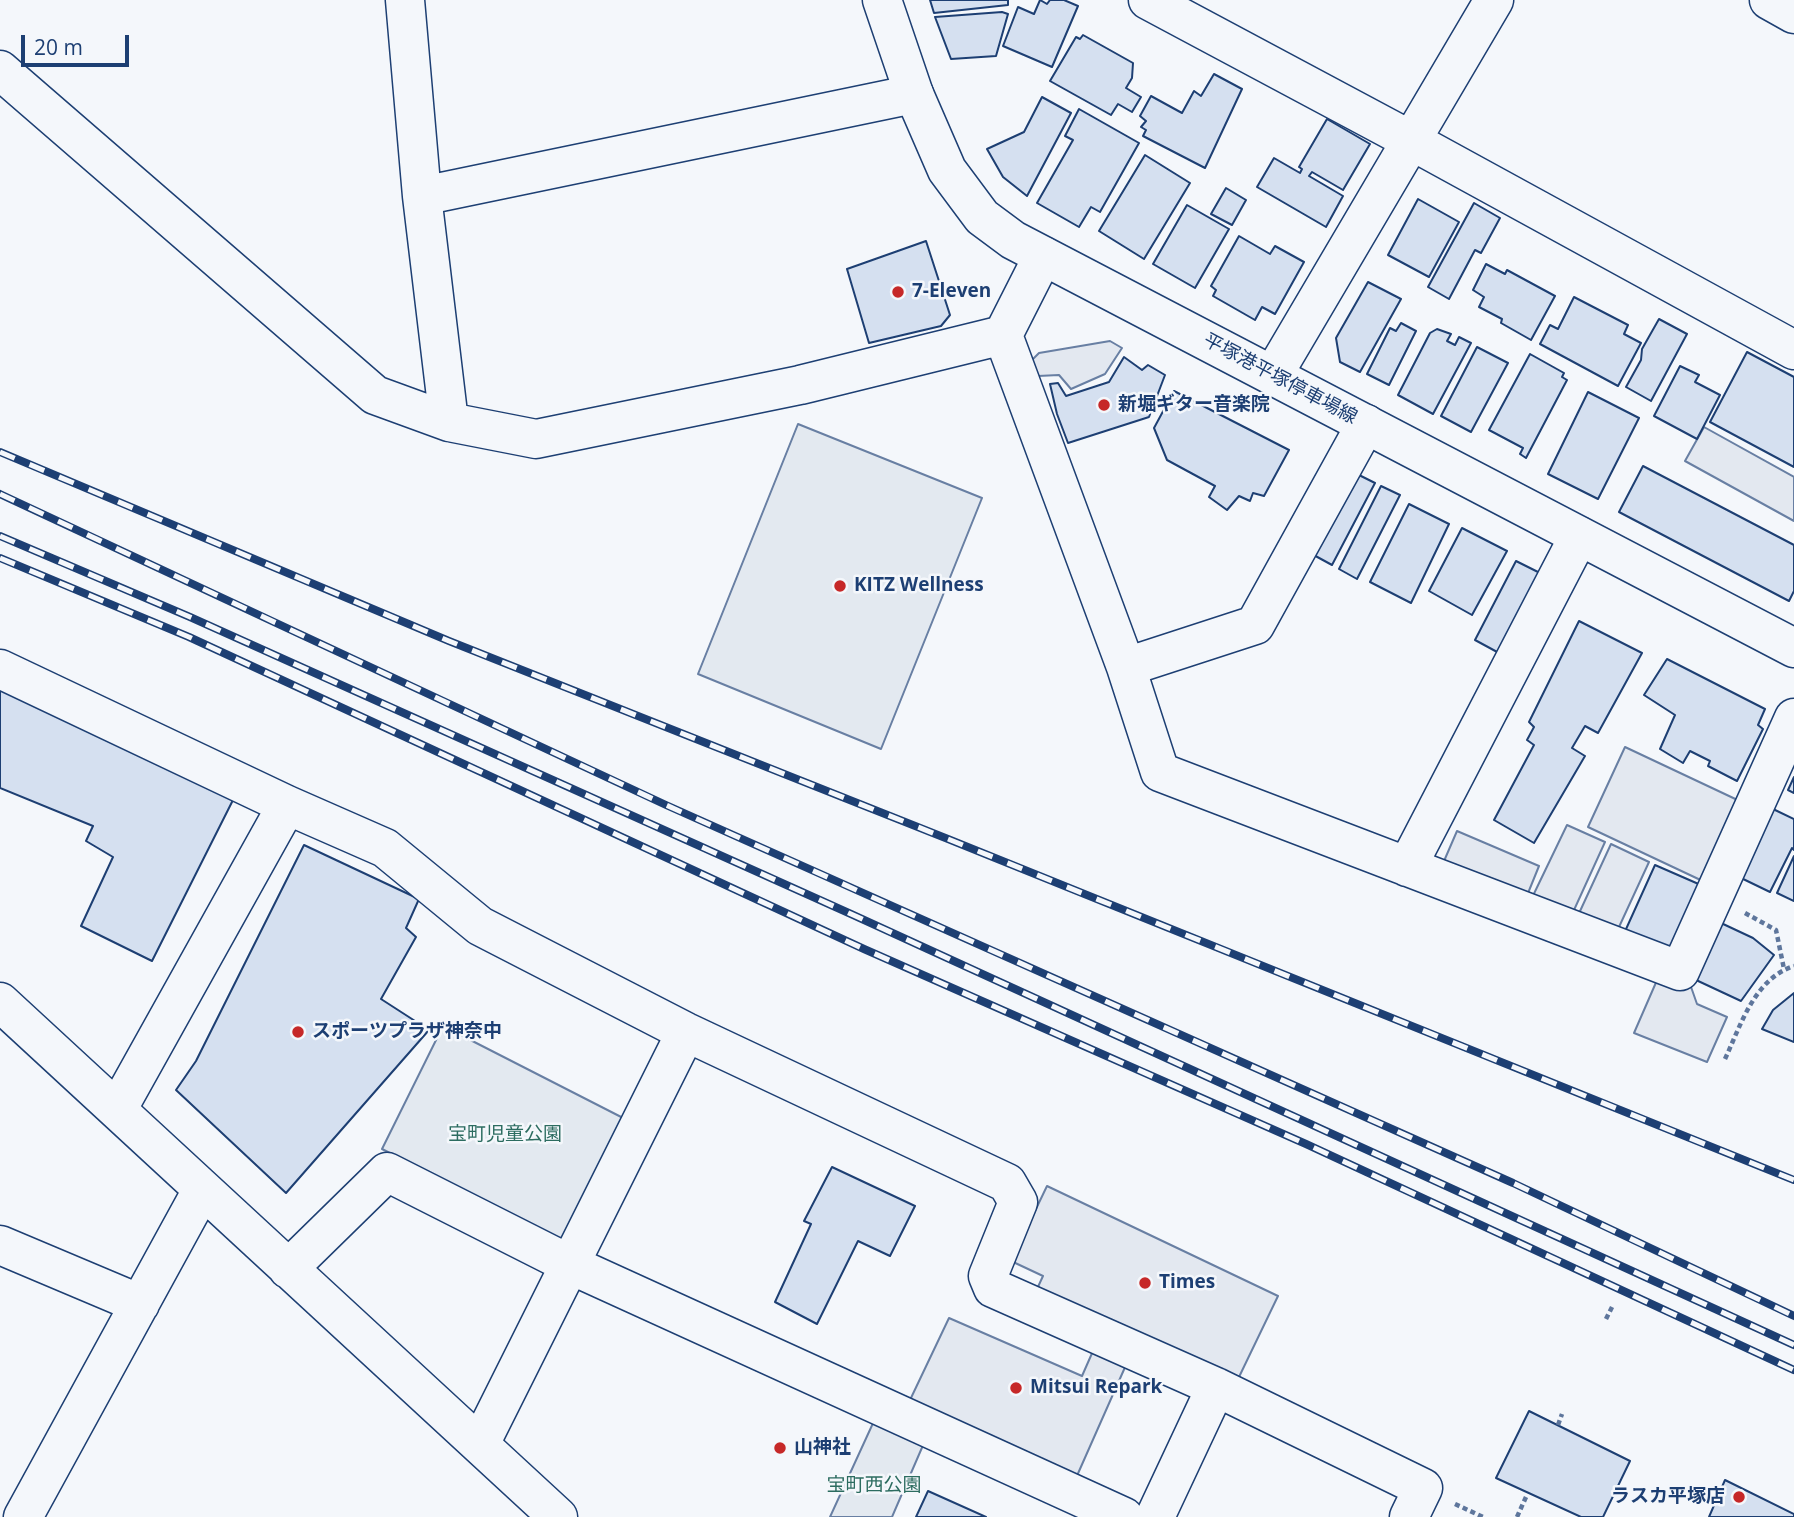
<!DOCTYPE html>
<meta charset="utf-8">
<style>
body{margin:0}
#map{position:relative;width:1794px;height:1517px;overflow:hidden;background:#f4f7fb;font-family:"Open Sans",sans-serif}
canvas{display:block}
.scale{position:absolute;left:21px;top:35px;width:108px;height:32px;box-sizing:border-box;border:4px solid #1d3f73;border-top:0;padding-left:9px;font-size:21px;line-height:24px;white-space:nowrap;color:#1d3f73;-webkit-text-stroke:5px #f4f7fb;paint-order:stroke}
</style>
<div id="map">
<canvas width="1794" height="1517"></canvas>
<div class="scale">20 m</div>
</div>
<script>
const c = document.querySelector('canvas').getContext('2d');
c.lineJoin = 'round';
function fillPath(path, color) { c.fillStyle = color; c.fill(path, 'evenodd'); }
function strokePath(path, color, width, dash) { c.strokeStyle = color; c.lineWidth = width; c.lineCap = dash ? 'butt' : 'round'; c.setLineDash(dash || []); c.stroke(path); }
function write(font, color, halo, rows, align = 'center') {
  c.font = font + ' "Open Sans","Noto Sans JP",sans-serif'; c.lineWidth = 5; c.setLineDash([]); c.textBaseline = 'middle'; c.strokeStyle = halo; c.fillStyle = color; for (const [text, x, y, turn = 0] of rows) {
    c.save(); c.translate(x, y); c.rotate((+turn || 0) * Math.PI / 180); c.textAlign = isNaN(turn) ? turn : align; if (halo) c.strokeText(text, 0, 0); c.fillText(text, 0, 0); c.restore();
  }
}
const green = new Path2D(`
 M798 424 982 498 881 749 698 674Z
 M443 1026 629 1121 568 1243 382 1149Z
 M874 1421 924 1443 892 1517H830Z`);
const parking = new Path2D(`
 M1110 341 1122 348 1105 374 1071 389 1059 375 1038 376 1030 362 1039 353Z
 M1704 427 1794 477V521L1685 461Z
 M1625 747 1746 804 1709 884 1588 827Z
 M1567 825 1605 842 1569 921 1529 904Z
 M1457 831 1539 866 1524 903 1441 868Z
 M1611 844 1649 862 1613 940 1575 922Z
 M1661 971 1690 984 1697 1004 1727 1017 1707 1062 1634 1033Z
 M1047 1186 1278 1296 1239 1377 1037 1289 1043 1276 1011 1261Z
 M949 1318 1082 1376 1093 1351 1126 1365 1076 1478 910 1400Z`);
const building = new Path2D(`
 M930 0H1008V5L934 13Z
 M1040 0 1047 4 1050 0H1064L1078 6 1052 67 1003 46 1018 7 1034 14Z
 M1002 12 1008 14 996 56 951 59 935 17Z
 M1083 35 1133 63 1132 78 1126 88 1141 97 1132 112 1118 104 1111 115 1050 81 1076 37 1080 39Z
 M1214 74 1242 89 1205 168 1143 136 1146 130 1141 127 1146 121 1140 116 1151 96 1182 113 1194 91 1201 96Z
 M1042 97 1071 113 1027 196 1003 177 987 149 1024 132Z
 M1079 109 1139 143 1100 212 1091 207 1079 227 1037 203 1073 140 1065 136Z
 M1327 119 1370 144 1343 190 1312 172 1309 176 1343 196 1326 227 1257 187 1274 158 1300 173 1302 169 1299 167Z
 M1145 155 1190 183 1144 259 1099 231Z
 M1226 188 1246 200 1232 225 1211 214Z
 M1418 199 1459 222 1429 277 1388 255Z
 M1474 203 1500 218 1481 253 1475 250 1449 299 1428 287Z
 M1187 205 1229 229 1195 288 1153 264Z
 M1239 236 1270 254 1275 246 1304 262 1275 314 1262 307 1255 320 1213 296 1216 290 1211 286Z
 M926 241 950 315 941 326 869 343 847 269Z
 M1486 264 1505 274 1507 270 1555 296 1531 340 1501 323 1502 319 1479 307 1484 297 1473 290Z
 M1368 282 1401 299 1360 372 1340 362 1336 338Z
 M1574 297 1628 325 1624 334 1641 343 1618 386 1540 344 1550 325 1558 329Z
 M1659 319 1687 334 1651 401 1626 387 1641 360 1642 349Z
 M1401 323 1416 331 1389 385 1367 374 1390 328 1396 331Z
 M1437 329 1451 334 1447 341 1455 345 1459 337 1471 343 1433 414 1398 395 1430 333Z
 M1477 347 1508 363 1471 432 1441 416Z
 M1747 352 1794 377V467L1710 422Z
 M1530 354 1564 373 1562 377 1567 380 1526 458 1520 454 1523 448 1489 430Z
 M1124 357 1142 370 1148 365 1165 375 1149 417 1068 443 1057 414 1050 384 1058 383 1066 396 1109 382Z
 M1680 366 1699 375 1695 382 1720 395 1697 439 1654 416Z
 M1174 391 1289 450 1264 496 1253 493 1250 501 1239 496 1227 510 1209 497 1215 486 1167 460 1154 428Z
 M1588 392 1639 418 1598 499 1548 474Z
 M1643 466 1794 545V591L1789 601 1619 512Z
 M1353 472 1375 483 1332 565 1310 553Z
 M1381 486 1400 495 1357 579 1339 569Z
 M1409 504 1449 524 1411 603 1370 582Z
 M1462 528 1507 551 1472 615 1429 591Z
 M1516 561 1540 573 1499 653 1475 640Z
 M1579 621 1642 653 1598 733 1585 726 1572 748 1585 756 1534 843 1494 820 1534 745 1527 740 1534 727 1529 722Z
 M1667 659 1765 709 1758 725 1763 729 1737 781 1708 766 1710 761 1690 751 1683 763 1660 749 1675 715 1644 695Z
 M0 687 233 800 152 961 81 926 113 857 86 841 93 826 0 788Z
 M1794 777V793L1788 790Z
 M1773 809 1794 819V850L1792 848 1770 892 1739 877Z
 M304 845 419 899 406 928 416 937 381 999 429 1030 286 1193 176 1090 196 1061Z
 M1794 856V901L1777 893Z
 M1655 865 1710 889 1677 963 1622 938Z
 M1721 923 1753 938 1774 955 1741 1001 1696 980Z
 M1794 993V1042L1762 1029 1773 1010Z
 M832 1167 915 1206 890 1256 858 1241 817 1324 775 1302 811 1224 804 1221Z
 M1529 1411 1630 1461 1603 1517H1581L1496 1478Z
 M1725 1480 1794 1514V1517H1709Z
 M928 1491 986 1517H916Z`);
const path = new Path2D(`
 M1745 913 1776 930 1784 969
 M1725 1059C1741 1025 1754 979 1794 966
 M1606 1319 1613 1305
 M1558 1425 1562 1414
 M1455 1504 1483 1517
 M1517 1517 1526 1497`);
const minor = new Path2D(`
 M405 0 422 196 449 422
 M1148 0 1412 141 1794 350
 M1769 0 1794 14
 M0 70 375 395 449 422 536 439 800 385 1003 335
 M422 196 914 94
 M1043 256 1003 335 1126 667 1160 772 1680 971 1794 718
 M1273 375 1494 0
 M1126 667 1255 625 1366 424
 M0 669 287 805 385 848 480 926 686 1032 1007 1183 1018 1202 988 1276 993 1288 1216 1387 1423 1488 1409 1517
 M1407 867 1579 536
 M0 1002 558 1517
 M117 1110 287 805
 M0 1245 140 1304
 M288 1269 387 1172 571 1265 1124 1517
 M480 1444 686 1032
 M23 1517 202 1190
 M1155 1517 1216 1387`);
const major = new Path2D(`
 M882 0 914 94 947 170 982 217 1013 240 1794 648`);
const rail = new Path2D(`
 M0 452 449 641 948 839 1794 1180
 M0 494 666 805 1513 1183 1794 1316
 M0 536 190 617 851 914 1794 1345
 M0 558 189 637 864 949 1306 1144 1794 1370`);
const markers = [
 [898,292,7,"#c62828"],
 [1104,405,7,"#c62828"],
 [840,586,7,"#c62828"],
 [298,1032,7,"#c62828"],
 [1145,1283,7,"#c62828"],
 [1016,1388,7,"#c62828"],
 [780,1448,7,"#c62828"],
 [1739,1497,7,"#c62828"]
];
const poiNames = [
 ["7-Eleven",912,292],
 ["新堀ギター音楽院",1118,405],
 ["KITZ Wellness",854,586],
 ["スポーツプラザ神奈中",312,1032],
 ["Times",1159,1283],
 ["Mitsui Repark",1030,1388],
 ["山神社",794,1448],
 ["ラスカ平塚店",1725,1497,"right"]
];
const streetNames = [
 ["平塚港平塚停車場線",1280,379,28]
];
const parkNames = [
 ["宝町児童公園",505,1135],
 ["宝町西公園",874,1486]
];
fillPath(green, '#e3e9f0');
strokePath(green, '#687fa3', 2);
fillPath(parking, '#e3e8f0');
strokePath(parking, '#687fa3', 2);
fillPath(building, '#d5e0f0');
strokePath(building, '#1d3f73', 2);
strokePath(minor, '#1d3f73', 41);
strokePath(major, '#1d3f73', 41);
strokePath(path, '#5e769c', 4.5, [5, 3.5]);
strokePath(minor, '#f4f7fb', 38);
strokePath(major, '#f4f7fb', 38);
strokePath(rail, '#1d3f73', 8);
strokePath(rail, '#f4f7fb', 5, [16]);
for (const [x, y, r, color] of markers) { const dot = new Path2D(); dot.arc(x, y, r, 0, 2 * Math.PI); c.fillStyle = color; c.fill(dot); strokePath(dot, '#f4f7fb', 2.5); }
write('bold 19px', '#1d3f73', '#f4f7fb', poiNames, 'left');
write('19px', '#1d3f73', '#f4f7fb', streetNames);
write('19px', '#2c6c60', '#f4f7fb', parkNames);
</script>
